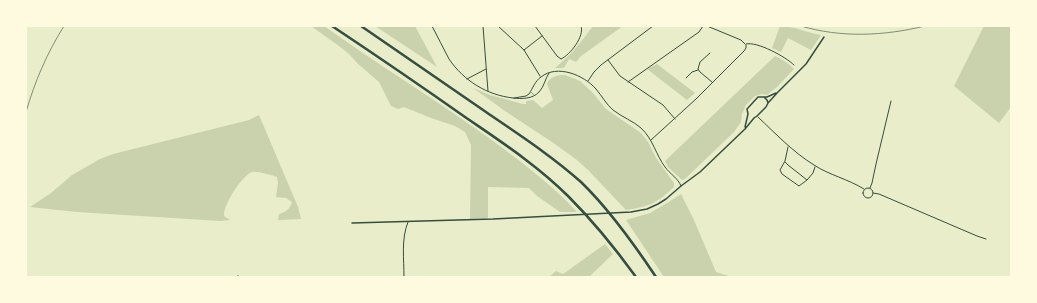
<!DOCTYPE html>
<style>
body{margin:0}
#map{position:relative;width:1037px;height:303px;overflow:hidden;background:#e9edc9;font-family:"DejaVu Sans",sans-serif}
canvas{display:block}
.frame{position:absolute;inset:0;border:27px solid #fefae0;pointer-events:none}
</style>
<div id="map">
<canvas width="1037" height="303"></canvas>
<div class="frame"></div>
</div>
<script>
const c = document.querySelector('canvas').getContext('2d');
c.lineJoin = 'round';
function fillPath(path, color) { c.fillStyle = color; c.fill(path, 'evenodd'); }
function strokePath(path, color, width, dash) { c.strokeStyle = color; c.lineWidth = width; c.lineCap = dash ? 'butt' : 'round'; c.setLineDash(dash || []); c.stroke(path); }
const green = new Path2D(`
 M311 26H324C380 66 438 101 493 141 523 163 552 185 577 212H560L537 196 529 188 488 187V218L470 219 471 145 465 132 455 126 431 118 404 107 398 109 391 106 379 82 358 64 350 55 339 46Z
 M375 26H415L437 67Z
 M593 26H623L581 56 576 62 569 59 564 68H555C570 56 582 41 593 26Z
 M780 26C794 26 807 33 821 35L811 50 788 38 781 52 772 48Z
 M984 26H1011V107L999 123 954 86Z
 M775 56C782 59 788 63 794 69L777 87 767 95 762 94 755 96 746 105 742 114 741 122 734 132 686 178 683 180 681 179 668 167 665 161Z
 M657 64 695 93 687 100 647 69Z
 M561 75H565L580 81 593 93 606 109 641 133 648 142 656 158 674 183V187C665 195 657 203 645 206 639 208 632 209 626 210L588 170 577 160 552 142 505 111 473 88 490 95 523 104H526V101L533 100 542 108 553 100 547 84C549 78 554 76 561 75Z
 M259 115 298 207 301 219 278 220 279 214C286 212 290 209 292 202L286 198 276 197 278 183 277 177C271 175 257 171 252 172 242 175 222 207 224 216L230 220 220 221 77 212 30 207 51 193 72 175 100 159 113 154 249 120Z
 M681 194 694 220 716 272 732 277H664L626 220 650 213 667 203Z
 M605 244 613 254 589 277H549L556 271 563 274Z`);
const service = new Path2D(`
 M531 92 534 95`);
const minor = new Path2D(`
 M432 26C438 37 443 48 449 59 464 81 487 95 513 98 521 99 533 99 539 92 544 87 545 79 549 73
 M483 26 488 91
 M498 26 524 50 540 76
 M535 26 557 56 561 59C570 55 585 36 581 26
 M707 26 741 40 745 44
 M746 44C757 41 786 57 794 65
 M524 50 542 36
 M710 53 700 62 698 69 700 72 712 82
 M608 60 620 76 663 105 675 119
 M686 78 692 72 698 70
 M467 79 486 69
 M588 81 594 72 601 65 653 26
 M628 82 699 32 703 26
 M514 98 526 96 529 94C533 88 535 81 541 77 557 64 584 75 596 89 602 96 606 104 613 110 622 117 633 121 641 128 653 139 656 155 665 167 670 174 678 178 681 186
 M758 117C776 134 793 152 814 165 829 175 848 179 864 189
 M651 140 696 99 744 51 746 48V45
 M788 147 785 161 780 170 782 174 799 186 807 180
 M785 162 788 165 807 180 813 173 815 167
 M870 188 872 183 876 164 891 101
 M863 193a5 5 0 1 1 10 0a5 5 0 1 1-10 0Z
 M873 193 879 194 977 236 986 239
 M235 277 238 276 241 277
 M404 277C404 259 401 239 408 222`);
const tertiary = new Path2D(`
 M764 97 767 100 768 103
 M745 127 748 114 747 109 758 97H767L776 93
 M352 223 493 219 631 212 647 209 658 204 666 199 681 186 700 172 745 129 754 118 757 116 766 107 768 103 778 92 806 64 824 37`);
const motorway = new Path2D(`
 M332 26C377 56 421 86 465 117 500 141 537 165 568 196 593 221 615 248 636 277
 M361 26C403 55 444 83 486 112 518 134 552 156 581 182 610 210 634 244 656 277`);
const rail = new Path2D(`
 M801 26C841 38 884 36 925 26
 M26 112C35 81 47 53 64 26`);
fillPath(green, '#cad2ad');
strokePath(service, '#344e41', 0.5);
strokePath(minor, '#344e41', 1);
strokePath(tertiary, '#344e41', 1.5);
strokePath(motorway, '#344e41', 2.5);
strokePath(rail, '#7c8e77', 1);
</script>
